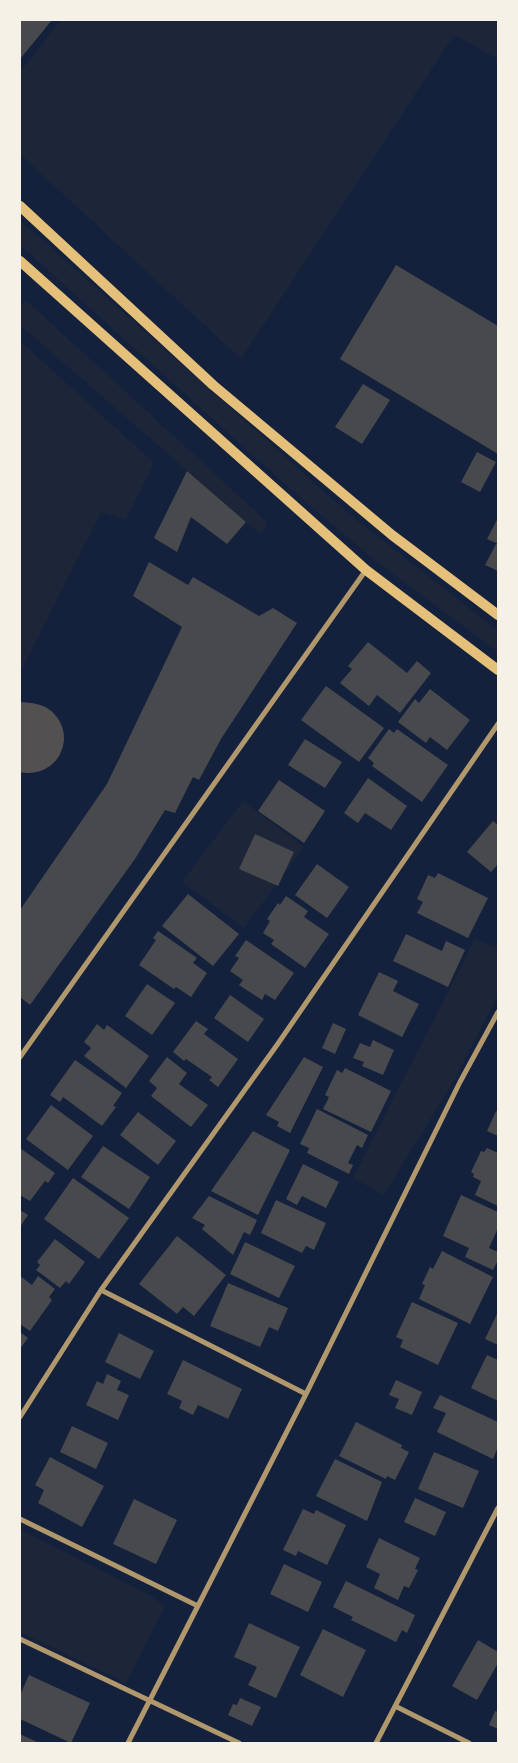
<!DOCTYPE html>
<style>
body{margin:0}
#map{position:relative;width:518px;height:1763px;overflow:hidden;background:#14213d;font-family:"Alegreya Sans",sans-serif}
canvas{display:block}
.frame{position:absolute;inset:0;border:21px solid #f6f1e7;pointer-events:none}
</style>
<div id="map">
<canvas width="518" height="1763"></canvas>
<div class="frame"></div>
</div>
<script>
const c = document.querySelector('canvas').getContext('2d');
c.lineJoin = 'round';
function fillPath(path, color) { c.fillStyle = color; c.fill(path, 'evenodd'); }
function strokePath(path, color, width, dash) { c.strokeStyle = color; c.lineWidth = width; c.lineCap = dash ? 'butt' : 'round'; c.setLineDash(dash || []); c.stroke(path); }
const green = new Path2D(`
 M61 20H498V59L454 35 241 359 20 154V72Z
 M20 220 348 513 498 631V652L367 554 285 484 20 245Z
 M27 301 266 521V529L259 533 20 325V305Z
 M20 341 154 463 126 520 101 512 20 673Z
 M243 801 304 847 244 928 182 882Z
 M475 939 498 949V995L456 1077 384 1195 353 1178Z
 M20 1529 149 1595 165 1606 126 1683 20 1632Z`);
const taxiway = new Path2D(`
 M20 737 29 738`);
const building = new Path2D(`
 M20 20H52L20 59Z
 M396 265 498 326V454L340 359Z
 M363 384 390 400 362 444 335 427Z
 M477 452 496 462 480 492 461 482Z
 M187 471 246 522 227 544 191 517 177 552 154 538Z
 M498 518V544L487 539Z
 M496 544 498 545V571L485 565Z
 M149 562 188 585 193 577 259 616 273 608 297 623 221 739 199 780 193 777 175 813 165 810 135 859 30 1005 20 997V910L107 784 182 627 133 596Z
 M368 642 407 673 417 661 431 673 400 713 377 695 369 706 340 683 352 669 348 666Z
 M326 686 384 728 359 762 301 720Z
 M430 689 470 720 447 750 430 737 426 743 398 722 415 699 419 703Z
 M389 729 394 733 397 729 448 765 422 802 372 766 374 763 368 758Z
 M305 739 342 762 325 788 288 765Z
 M368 778 407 806 391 830 365 813 358 823 344 813Z
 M279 780 325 811 304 843 258 811Z
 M493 821 498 825V864L491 872 467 852Z
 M255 834 294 852 278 886 239 869Z
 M317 864 349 887 327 918 295 895Z
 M438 873 488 898 468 938 417 913 423 902 417 899 428 875 435 878Z
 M188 894 239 934 213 966 162 926Z
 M286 896 308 911 304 917 329 934 305 968 271 944 274 940 263 933 270 921 267 919 278 903 280 905Z
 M158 931 197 958 193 963 207 973 191 997 176 987 174 989 139 965 156 940 153 938Z
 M406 934 442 951 446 941 465 950 448 987 393 961Z
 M246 940 294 973 275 1000 265 994 262 1000 239 985 243 980 230 971 239 958 235 956Z
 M379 972 398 981 393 991 419 1004 402 1037 358 1015Z
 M147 984 175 1003 152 1035 125 1016Z
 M230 995 264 1019 248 1042 214 1018Z
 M196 1021 208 1029 204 1034 238 1059 218 1087 209 1080 212 1077 186 1059 184 1061 173 1052Z
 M333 1023 346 1029 335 1054 322 1048Z
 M97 1024 104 1030 107 1025 149 1056 126 1088 84 1056 91 1048 84 1042Z
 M373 1040 394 1050 383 1075 362 1066 364 1062 353 1058 360 1043 370 1047Z
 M167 1057 187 1073 179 1084 208 1105 191 1127 151 1096 157 1088 149 1081Z
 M304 1057 323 1067 290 1133 277 1126 279 1122 266 1115Z
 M75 1060 122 1093 113 1106 116 1107 102 1126 63 1097 60 1102 50 1095Z
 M345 1068 391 1091 371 1132 323 1109 329 1097 325 1095 337 1070 342 1073Z
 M51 1105 93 1136 68 1170 26 1139Z
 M317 1109 368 1135 362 1148 357 1145 348 1163 353 1165 349 1174 307 1153 309 1148 300 1144Z
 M496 1111 498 1112V1136L487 1131Z
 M138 1112 176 1141 158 1165 120 1135Z
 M253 1131 290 1150 258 1215 211 1191Z
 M103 1146 150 1177 129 1209 81 1177Z
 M20 1148 55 1173 48 1183 45 1181 30 1201 20 1195Z
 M487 1148 498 1153V1206L475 1195 481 1181 473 1177 474 1174 471 1172 481 1151 484 1152Z
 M303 1164 339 1182 326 1208 302 1196 297 1205 286 1199Z
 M73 1178 129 1218 99 1259 44 1219Z
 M461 1195 498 1212V1228L489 1248 498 1252V1260L493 1270 465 1257 469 1248 443 1236Z
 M209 1196 257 1220 250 1235 244 1232 233 1255 202 1229 205 1225 192 1218Z
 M276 1200 326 1223 314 1250 306 1246 302 1253 261 1233Z
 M20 1210 28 1215 20 1227Z
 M177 1236 226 1275 194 1316 183 1307 177 1314 139 1284Z
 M55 1239 85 1262 69 1284 66 1281 60 1288 36 1270 40 1265 37 1262Z
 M245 1242 295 1266 279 1298 230 1274Z
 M442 1251 493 1277 470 1324 419 1299 425 1285 422 1284 430 1267 433 1269Z
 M20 1276 32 1285 38 1276 55 1289 49 1297 52 1300 30 1331 20 1324Z
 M228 1283 288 1308 278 1331 269 1327 260 1347 210 1326Z
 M412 1302 458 1323 438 1365 400 1347 403 1340 396 1337Z
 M498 1312V1345L485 1339Z
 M20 1332 28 1338 20 1349Z
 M119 1333 154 1351 140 1379 105 1362Z
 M487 1355 498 1360V1401L471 1388Z
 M183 1360 242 1389 228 1419 198 1405 193 1415 179 1408 182 1401 167 1394Z
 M107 1374 121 1381 117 1390 129 1395 118 1420 86 1405 97 1381 103 1384Z
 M396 1380 422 1392 412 1415 395 1408 399 1399 389 1395Z
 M440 1395 498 1422V1447L493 1459 437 1432 446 1413 433 1408Z
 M356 1422 402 1445 401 1448 409 1452 395 1480 387 1476 386 1479 339 1456Z
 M72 1426 108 1443 96 1469 60 1452Z
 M434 1452 479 1471 463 1508 418 1489Z
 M50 1457 104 1486 82 1527 38 1503 44 1490 35 1485Z
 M335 1459 382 1482 367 1521 316 1496Z
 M415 1498 446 1512 435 1536 404 1522Z
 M134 1499 177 1520 156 1564 113 1544Z
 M303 1509 314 1514 316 1510 346 1525 327 1565 298 1551 296 1556 283 1550Z
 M379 1538 420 1558 415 1569 418 1570 409 1588 404 1586 398 1600 374 1588 380 1574 366 1567Z
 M284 1564 322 1582 308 1612 270 1594Z
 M346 1581 415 1615 407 1633 402 1630 396 1642 351 1620 353 1617 333 1607Z
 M249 1623 300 1647 276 1698 248 1685 257 1667 234 1657Z
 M323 1629 366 1650 343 1697 300 1675Z
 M478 1640 498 1652V1663L477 1700 452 1686Z
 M29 1675 90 1703 71 1743 20 1719V1695Z
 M240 1698 261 1707 252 1726 228 1715 233 1704 237 1705Z
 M495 1711 498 1712V1729L489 1725Z
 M20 1734 39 1743H20Z`);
const minor = new Path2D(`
 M20 1057 366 570
 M101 1290 306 1394
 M20 1417 101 1290 277 1045 498 724
 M20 1519 198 1606
 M20 1639 239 1743
 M395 1706 469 1743
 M128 1743 306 1394 460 1082 498 1012
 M376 1743 498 1508`);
const secondary = new Path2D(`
 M20 206 213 385 392 535 498 615
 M20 261 366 570 498 670`);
fillPath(green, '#1d2539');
strokePath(taxiway, '#525050', 70);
fillPath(building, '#48494c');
strokePath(minor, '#b1986c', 5);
strokePath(secondary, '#e5c07b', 10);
</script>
